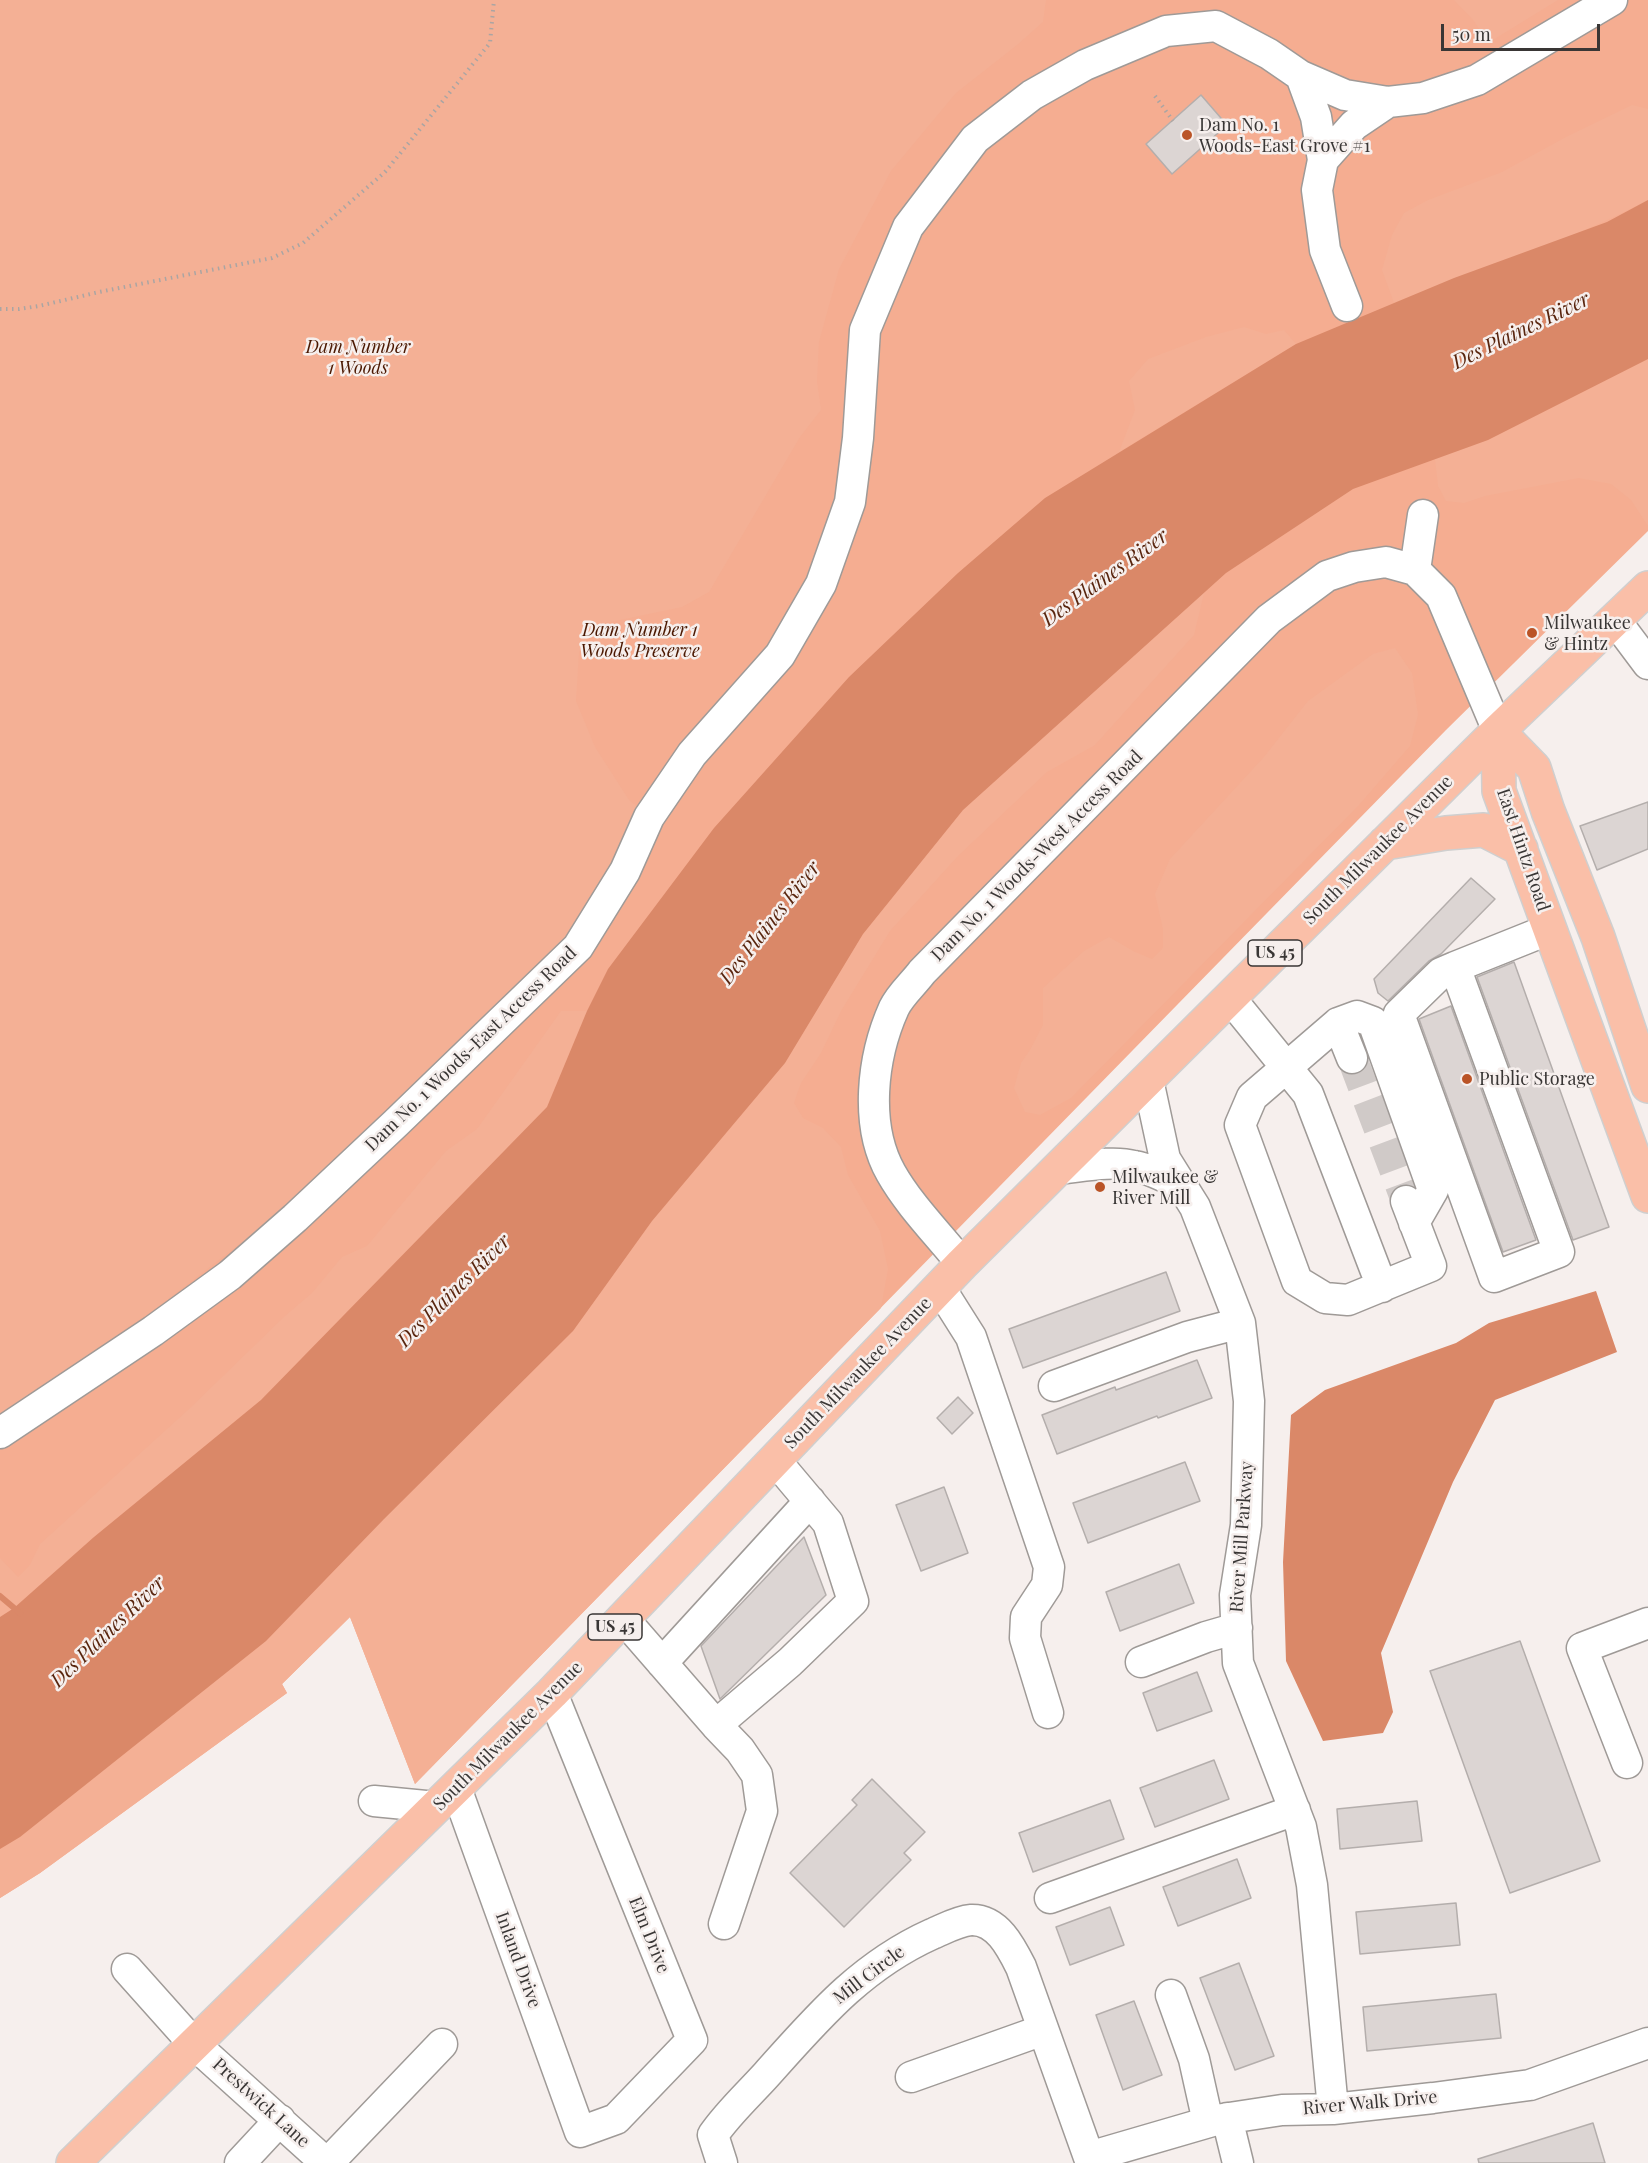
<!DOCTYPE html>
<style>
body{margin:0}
#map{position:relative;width:1648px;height:2163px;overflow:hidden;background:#f6efed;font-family:"Playfair Display",serif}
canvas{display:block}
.scale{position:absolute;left:1441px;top:24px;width:159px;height:27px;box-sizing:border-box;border:3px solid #393635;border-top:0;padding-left:8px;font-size:18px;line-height:21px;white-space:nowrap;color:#393635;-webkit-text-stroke:4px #f6efed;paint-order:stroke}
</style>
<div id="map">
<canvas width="1648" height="2163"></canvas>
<div class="scale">50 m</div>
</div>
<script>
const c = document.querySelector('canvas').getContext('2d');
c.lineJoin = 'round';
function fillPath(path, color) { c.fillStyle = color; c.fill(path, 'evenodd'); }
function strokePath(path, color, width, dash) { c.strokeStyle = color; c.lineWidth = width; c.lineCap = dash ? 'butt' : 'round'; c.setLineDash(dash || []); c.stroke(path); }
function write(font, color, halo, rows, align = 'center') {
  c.font = font + ' "Playfair Display",serif'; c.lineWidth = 5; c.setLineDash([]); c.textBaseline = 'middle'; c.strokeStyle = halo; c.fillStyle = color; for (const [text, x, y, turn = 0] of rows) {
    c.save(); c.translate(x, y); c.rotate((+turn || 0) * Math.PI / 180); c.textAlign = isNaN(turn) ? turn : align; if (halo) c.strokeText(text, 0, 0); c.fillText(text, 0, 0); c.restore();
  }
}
const green = new Path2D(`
 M0 0H1648V531L1446 730 415 1784 350 1617 282 1684 287 1693 40 1873 0 1898Z`);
const forest = new Path2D(`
 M0 0H1046L1043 22 1017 45 956 93 891 171 839 269 819 342 817 382 821 410 800 437 709 592 682 607 596 625 579 652 576 701 595 747 629 800 640 809 602 882 551 958 273 1218 162 1304 0 1416Z
 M1454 0H1558L1488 43 1474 21Z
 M1632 105 1648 109V200C1567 243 1478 268 1394 303L1382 270 1392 235 1404 213 1428 200 1502 172 1566 137Z
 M1244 327 1266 334 1284 330 1296 344 1119 452 1135 410 1129 381 1148 359 1206 337Z
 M1648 359V526L1631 500 1611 484 1579 478 1485 496 1464 503 1446 501 1438 486 1435 459 1488 440Z
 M1204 593 1194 635 1095 745 1047 772 958 856 890 931 841 1011 821 1053 801 1083 794 1103 803 1118 823 1128 841 1147 848 1175 880 1231 888 1269 881 1308 415 1784 350 1617 282 1684 287 1693 40 1873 0 1898V1849L20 1837 266 1641 384 1519 573 1331 652 1221 785 1063 863 934 963 810Z
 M1395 648 1412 673 1418 715 1410 746 1359 805 1071 1098 1040 1115 1025 1112 1014 1088 1021 1063 1030 1050 1043 1025V988L1084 951 1109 937 1135 952 1152 959 1163 948V929L1155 894 1170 859 1264 757 1308 701 1373 654Z
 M561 1011H587L547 1107 261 1400 94 1537 14 1608 0 1617V1558L18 1577 30 1565 40 1544 188 1410 285 1316 312 1293 342 1257 367 1246 446 1151 477 1129Z`);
const water = new Path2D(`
 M1648 200V359L1488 440 1353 489 1226 573 963 810 863 934 785 1063 652 1221 573 1331 384 1519 266 1641 20 1837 0 1849V1617L14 1608 94 1537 261 1400 547 1107 587 1011 608 969 714 828 849 677 958 573 1045 498 1296 344 1454 278 1607 222Z
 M1596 1291 1617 1352 1495 1400 1453 1482 1381 1653 1393 1712 1383 1733 1323 1741 1286 1661 1283 1562 1291 1415 1325 1390 1456 1343 1489 1323Z`);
const stream = new Path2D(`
 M0 1596 20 1613`);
const building = new Path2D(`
 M1201 95 1227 125 1172 174 1146 144Z
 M1648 802V849L1597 870 1580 826Z
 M1471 878 1495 899 1441 954 1429 961 1388 1001 1378 993 1374 979Z
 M1514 962 1609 1227 1573 1240 1477 977Z
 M1451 1006 1536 1240 1503 1252 1419 1019Z
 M1166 1272 1180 1311 1023 1368 1009 1329Z
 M1197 1360 1212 1398 1158 1418 1157 1416 1057 1454 1042 1415 1115 1387 1116 1390Z
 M958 1397 973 1413 952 1434 937 1418Z
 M1185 1462 1200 1501 1088 1543 1073 1503Z
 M944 1487 968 1553 921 1571 896 1505Z
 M804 1537 826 1595 720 1699 701 1646Z
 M1179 1564 1194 1603 1120 1631 1106 1592Z
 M1520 1641 1600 1861 1510 1893 1430 1671Z
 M1197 1672 1212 1711 1157 1731 1143 1693Z
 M1214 1760 1229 1799 1155 1827 1140 1788Z
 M872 1779 925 1832 904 1853 911 1860 844 1927 790 1873 857 1805 852 1800Z
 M1110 1800 1124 1839 1033 1872 1019 1833Z
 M1417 1801 1422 1841 1340 1849 1337 1809Z
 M1237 1859 1251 1898 1178 1926 1163 1887Z
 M1456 1903 1460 1945 1360 1954 1356 1912Z
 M1110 1907 1124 1945 1070 1965 1056 1927Z
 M1239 1963 1274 2056 1235 2070 1200 1978Z
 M1496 1994 1501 2038 1367 2051 1363 2007Z
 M1134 2001 1162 2075 1123 2090 1096 2015Z
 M1593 2123 1605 2163H1479L1478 2159Z`);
const minorTunnel = new Path2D(`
 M1352 1058 1406 1201`);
const path = new Path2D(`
 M1155 96 1173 121
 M0 309H19L39 306 99 292 272 258 303 243 385 172 490 43 494 0`);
const minor = new Path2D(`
 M1301 76 1316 117 1323 160 1317 190 1325 250 1347 306
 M1323 160 1354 125 1388 102
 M1415 570 1423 515
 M1615 620 1648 664
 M1455 967 1559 1252 1494 1277 1399 1014 1441 973 1455 967 1550 929
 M1230 998 1308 1094 1382 1287
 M1338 1023 1352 1058
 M1148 1080 1165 1159 1195 1207 1240 1323 1249 1401 1246 1525 1235 1595 1238 1663 1301 1827 1312 1885 1333 2109
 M1057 1169C1080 1167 1113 1160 1134 1166 1150 1169 1164 1176 1179 1184
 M1406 1201 1431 1266 1348 1300 1325 1298 1297 1281 1240 1125 1252 1097 1338 1023 1357 1016 1373 1022 1433 1190 1414 1223
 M962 1264C939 1235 909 1205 891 1173 864 1125 872 1057 894 1008 900 995 914 983 922 972L1269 619 1327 576 1354 567 1386 562 1415 570 1441 596 1498 731
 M940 1288 971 1337 1049 1567 1047 1585 1026 1617 1025 1638 1048 1713
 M1054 1386 1187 1337 1240 1323
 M0 1433 153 1331 230 1275 295 1218 396 1123 578 947 625 871 649 817 692 754 780 655 821 584 850 502 858 438 865 330 908 227 975 139 1032 95 1085 65 1166 31 1216 26 1269 54 1301 76 1345 95 1388 102 1423 98 1477 80 1612 0
 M623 1618 716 1725 790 1662 853 1601 828 1523 775 1460
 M1141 1662 1206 1637 1237 1628
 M662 1663 810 1501
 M716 1725 740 1750 757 1775 762 1811 724 1924
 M1627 1763 1582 1648 1648 1623
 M456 1788 580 2132 616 2119 692 2040 552 1693
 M374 1801 436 1807
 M1050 1898 1295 1810
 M127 1969 194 2044 326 2163
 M1171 1995 1194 2059 1208 2122
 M911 2077 1043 2030
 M1227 2118 1238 2163
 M1089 2157 1216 2120 1282 2110 1333 2109 1433 2098 1530 2085 1648 2043
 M240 2163 280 2120
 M328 2163 442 2044
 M722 2163 713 2135C728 2113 749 2094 767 2074 818 2017 861 1966 932 1934 944 1929 958 1921 971 1920 997 1919 1011 1947 1021 1967L1091 2163`);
const major = new Path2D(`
 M1498 731 1499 791 1648 1196
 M1498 731 1534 768 1548 811 1598 937 1648 1086
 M1385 843 1446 833 1484 830 1521 849
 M73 2163 552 1693 962 1264 1498 731 1648 588`);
const markers = [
 [1187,135,6,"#ba5427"],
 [1532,633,6,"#ba5427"],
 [1467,1079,6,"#ba5427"],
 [1100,1187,6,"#ba5427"]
];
const shields = [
 [1275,953,54],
 [615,1627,54]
];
const shieldNames = [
 ["US 45",1275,953],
 ["US 45",615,1627]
];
const poiNames = [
 ["Dam No. 1",1199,125],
 ["Woods-East Grove #1",1199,146],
 ["Milwaukee",1544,623],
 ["& Hintz",1544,644],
 ["Public Storage",1479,1079],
 ["Milwaukee &",1112,1177],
 ["River Mill",1112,1198]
];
const parkNames = [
 ["Dam Number",358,347],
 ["1 Woods",358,368],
 ["Dam Number 1",640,630],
 ["Woods Preserve",640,651]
];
const streetNames = [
 ["South Milwaukee Avenue",1378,850,-45],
 ["East Hintz Road",1523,850,71],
 ["Dam No. 1 Woods-West Access Road",1037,856,-45],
 ["Dam No. 1 Woods-East Access Road",471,1049,-44],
 ["South Milwaukee Avenue",858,1373,-46],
 ["River Mill Parkway",1242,1537,-86],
 ["South Milwaukee Avenue",508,1736,-45],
 ["Elm Drive",649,1935,68],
 ["Inland Drive",518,1960,70],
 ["Mill Circle",869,1975,-37],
 ["Prestwick Lane",261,2103,42],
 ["River Walk Drive",1370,2103,-5]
];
const waterNames = [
 ["Des Plaines River",1521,331,-26],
 ["Des Plaines River",1105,578,-36],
 ["Des Plaines River",770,923,-52],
 ["Des Plaines River",454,1291,-45],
 ["Des Plaines River",108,1632,-44]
];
fillPath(green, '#f5ad91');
fillPath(forest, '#f4b095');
fillPath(water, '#da8868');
strokePath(stream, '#da8868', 6);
fillPath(building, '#dcd5d3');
strokePath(building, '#b4aeac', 1.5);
strokePath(minorTunnel, '#d0cac8', 30, [30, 15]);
strokePath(minor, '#9f9a97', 33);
strokePath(major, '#cfcfcf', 36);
strokePath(path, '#aaa5a3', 4, [1.5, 4.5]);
strokePath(minor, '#fff', 30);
strokePath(major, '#fabfa8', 33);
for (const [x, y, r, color] of markers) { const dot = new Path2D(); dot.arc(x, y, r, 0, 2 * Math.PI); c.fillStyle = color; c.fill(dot); strokePath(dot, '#f6efed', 2); }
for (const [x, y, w] of shields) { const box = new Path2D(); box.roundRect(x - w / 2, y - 13, w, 26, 4.5); c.fillStyle = '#f6efed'; c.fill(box); strokePath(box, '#393635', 1.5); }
write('bold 16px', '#393635', null, shieldNames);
write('18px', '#393635', '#f6efed', poiNames, 'left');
write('italic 18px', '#4b1801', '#f6efed', parkNames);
write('18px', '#393635', '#f6efed', streetNames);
write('italic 20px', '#59250e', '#f6efed', waterNames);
</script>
